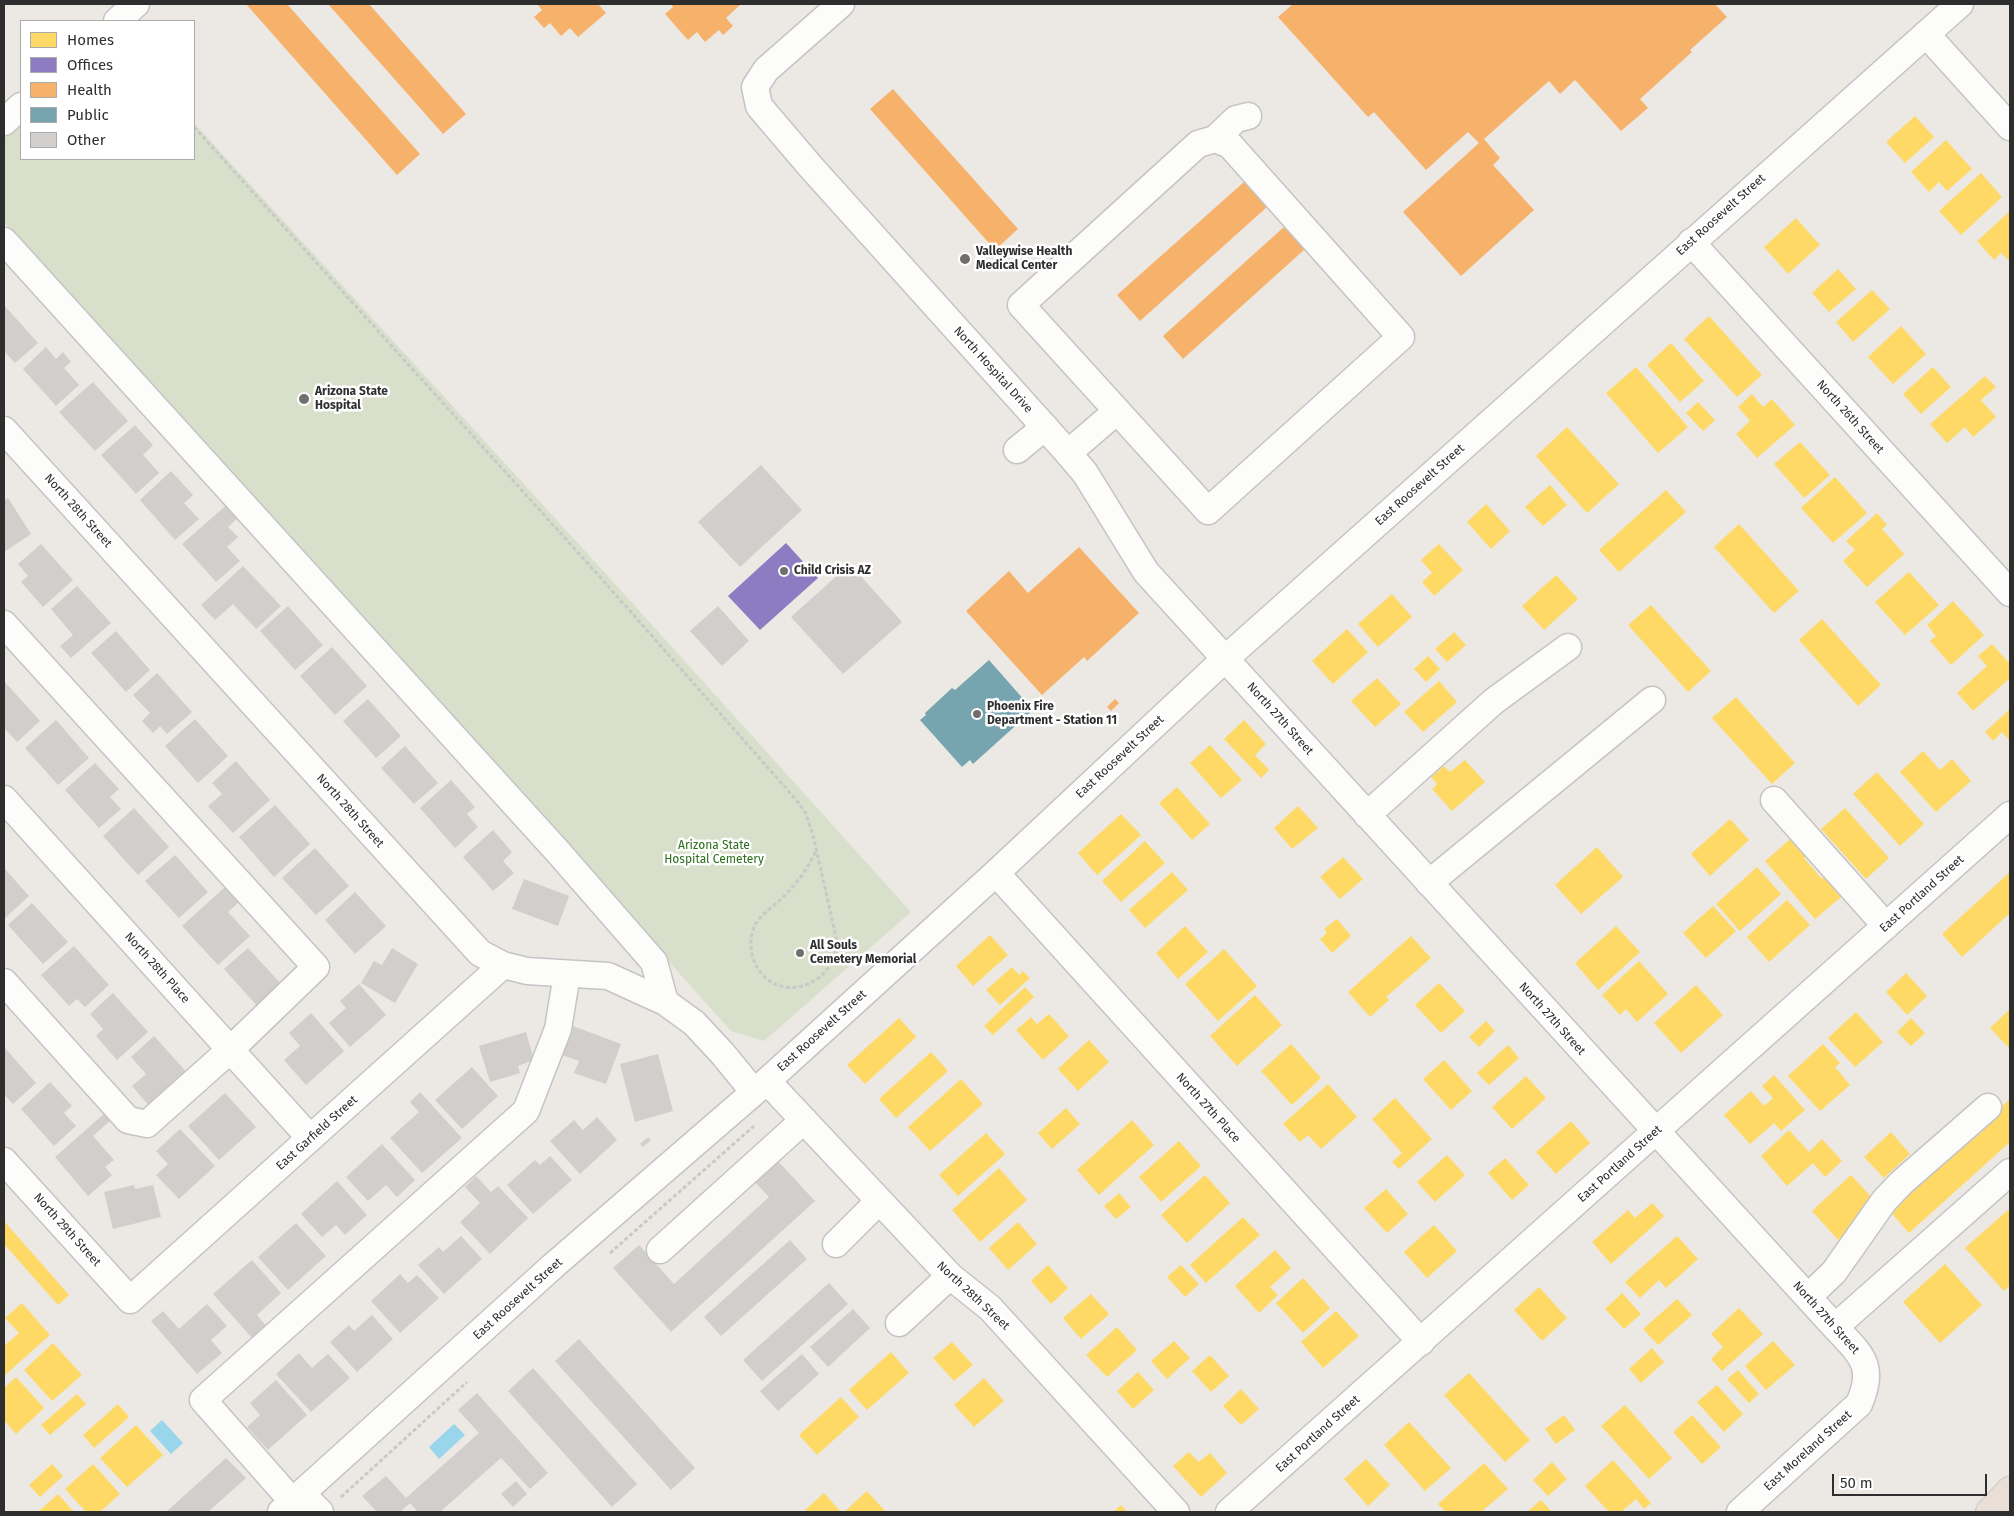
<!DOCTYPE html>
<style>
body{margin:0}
#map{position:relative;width:2014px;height:1516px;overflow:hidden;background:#ece8e4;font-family:"Fira Sans",sans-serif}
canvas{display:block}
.frame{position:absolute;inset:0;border:5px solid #2e2e2e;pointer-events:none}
.legend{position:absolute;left:20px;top:20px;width:175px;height:140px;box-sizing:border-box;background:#fff;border:1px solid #ababab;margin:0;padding:6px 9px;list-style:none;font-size:15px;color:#2e2e2e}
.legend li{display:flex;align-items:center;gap:10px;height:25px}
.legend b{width:25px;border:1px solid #ababab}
.scale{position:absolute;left:1832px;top:1474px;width:155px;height:22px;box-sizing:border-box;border:2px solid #2e2e2e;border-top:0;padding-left:6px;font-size:15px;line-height:18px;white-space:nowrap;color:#2e2e2e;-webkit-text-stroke:4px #fff;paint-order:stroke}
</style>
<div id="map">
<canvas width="2014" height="1516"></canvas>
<div class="frame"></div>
<ul class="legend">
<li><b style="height:14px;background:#ffd966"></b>Homes</li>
<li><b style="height:14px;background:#8e7cc3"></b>Offices</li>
<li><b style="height:14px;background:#f6b26b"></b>Health</li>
<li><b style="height:14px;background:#76a5af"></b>Public</li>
<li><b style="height:14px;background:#d1cecb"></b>Other</li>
</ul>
<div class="scale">50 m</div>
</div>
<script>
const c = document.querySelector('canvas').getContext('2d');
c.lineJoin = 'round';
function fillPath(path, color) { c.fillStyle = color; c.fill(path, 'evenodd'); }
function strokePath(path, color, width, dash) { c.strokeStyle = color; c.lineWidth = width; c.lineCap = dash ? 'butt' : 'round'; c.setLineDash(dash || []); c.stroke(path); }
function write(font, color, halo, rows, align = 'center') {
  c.font = font + ' "Fira Sans",sans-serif'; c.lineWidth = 5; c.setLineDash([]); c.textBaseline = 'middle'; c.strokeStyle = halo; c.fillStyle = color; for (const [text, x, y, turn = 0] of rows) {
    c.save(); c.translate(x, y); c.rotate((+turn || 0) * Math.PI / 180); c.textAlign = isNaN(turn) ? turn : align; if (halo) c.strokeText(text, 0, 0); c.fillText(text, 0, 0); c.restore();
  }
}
const cemetery = new Path2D(`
 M21 122V159H194V123L607 575 911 912 764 1041 731 1031 4 222V138Z`);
const water = new Path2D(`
 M162 1420 183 1443 171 1454 150 1431Z
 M454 1424 465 1435 439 1459 429 1447Z`);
const homes = new Path2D(`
 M1915 116 1934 137 1905 163 1886 142Z
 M1946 140 1972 169 1947 191 1939 182 1929 192 1911 172Z
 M1981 173 2002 197 1961 235 1939 211Z
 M2010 211V258L2008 260 2001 253 1994 260 1977 241Z
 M1796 218 1820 245 1788 274 1764 247Z
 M1838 269 1856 289 1829 312 1812 293Z
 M1872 290 1890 309 1853 342 1836 322Z
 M1709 316 1762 375 1737 397 1684 339Z
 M1901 326 1926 354 1893 384 1868 357Z
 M1671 343 1704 381 1680 402 1647 365Z
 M1636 367 1688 427 1658 453 1606 393Z
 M1933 367 1951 387 1921 414 1903 394Z
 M1985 376 1996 387 1981 400 1996 417 1973 437 1965 427 1947 443 1930 424Z
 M1752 394 1763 407 1772 399 1795 425 1757 458 1736 434 1750 421 1738 407Z
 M1698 402 1715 420 1703 431 1686 413Z
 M1567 427 1619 484 1587 513 1536 456Z
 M1800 442 1830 475 1804 498 1774 464Z
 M1835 477 1867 513 1833 543 1801 508Z
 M1550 485 1567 505 1543 526 1525 507Z
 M1666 490 1686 512 1619 572 1599 550Z
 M1486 504 1510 531 1491 549 1467 522Z
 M1877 513 1887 525 1882 529 1904 554 1867 587 1843 561 1855 550 1846 541Z
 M1739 524 1799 591 1774 613 1714 547Z
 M1439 544 1463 570 1434 596 1422 582 1432 573 1421 560Z
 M1909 572 1939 605 1905 635 1875 602Z
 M1556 575 1578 599 1544 630 1522 606Z
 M1392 594 1412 617 1378 647 1358 624Z
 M1953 601 1984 635 1951 665 1930 641 1936 636 1927 625Z
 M1651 605 1711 671 1688 692 1628 625Z
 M1822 619 1881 685 1858 706 1799 640Z
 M1347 629 1368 652 1333 684 1312 661Z
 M1454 632 1466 645 1447 662 1435 649Z
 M1992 644 2010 664V678L1973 711 1957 693 1987 666 1978 656Z
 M1428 656 1440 669 1426 682 1414 669Z
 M1377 678 1401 704 1375 727 1351 701Z
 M1439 681 1457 702 1423 732 1404 712Z
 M1736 697 1795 763 1772 784 1712 718Z
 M2010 709V741L2002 732 1993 741 1985 732Z
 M1244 720 1266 744 1255 755 1269 770 1261 778 1224 739Z
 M1210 745 1242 780 1221 798 1190 763Z
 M1923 751 1940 770 1952 759 1971 781 1936 812 1900 772Z
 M1465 760 1485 782 1452 811 1432 789 1437 784 1431 777 1444 766 1450 772Z
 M1877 772 1924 824 1900 846 1853 794Z
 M1177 787 1210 824 1192 840 1159 803Z
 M1298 806 1318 828 1292 849 1274 828Z
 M1845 808 1889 858 1866 879 1821 829Z
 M1121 814 1141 835 1097 875 1078 853Z
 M1730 819 1749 840 1710 876 1691 854Z
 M1795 835 1810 853 1804 858 1822 879 1830 872 1847 892 1815 919 1765 861Z
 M1145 841 1165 863 1121 902 1102 881Z
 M1597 847 1623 877 1581 914 1555 885Z
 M1343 857 1363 879 1340 899 1320 877Z
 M1757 867 1781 894 1740 931 1716 904Z
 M1172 872 1188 890 1145 928 1129 910Z
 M2010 872V913L1962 957 1942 934Z
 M1787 900 1810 925 1769 962 1747 937Z
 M1713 906 1736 931 1706 958 1683 933Z
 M1337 919 1351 936 1332 953 1320 939 1327 933 1324 929Z
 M1185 926 1208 952 1178 979 1156 953Z
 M1616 926 1640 952 1598 990 1575 963Z
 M990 935 1008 955 973 986 956 966Z
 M1411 936 1431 958 1386 997 1389 1000 1370 1017 1348 992Z
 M1224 949 1257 986 1218 1021 1185 984Z
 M1639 961 1668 994 1637 1022 1626 1009 1620 1015 1602 995Z
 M1012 967 1019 975 1023 971 1030 978 1000 1005 986 990Z
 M1906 973 1927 996 1907 1015 1886 992Z
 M1439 983 1465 1011 1441 1033 1415 1005Z
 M1696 985 1723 1015 1681 1053 1654 1023Z
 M1025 987 1034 997 993 1035 984 1026Z
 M1255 995 1282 1025 1237 1066 1210 1036Z
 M2010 1009V1049L1990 1028Z
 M1856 1012 1883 1042 1855 1067 1828 1038Z
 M1049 1014 1069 1036 1043 1060 1016 1030 1031 1017 1037 1024Z
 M899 1018 916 1037 865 1084 847 1065Z
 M1911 1018 1925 1033 1911 1046 1897 1032Z
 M1486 1021 1495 1031 1479 1047 1469 1037Z
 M1089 1040 1109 1062 1078 1091 1058 1069Z
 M1291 1044 1321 1078 1292 1105 1261 1071Z
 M1823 1044 1840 1063 1835 1067 1850 1085 1820 1111 1788 1076Z
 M1508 1045 1519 1058 1489 1085 1477 1073Z
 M931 1052 948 1071 896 1118 879 1099Z
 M1444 1060 1472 1091 1451 1110 1423 1079Z
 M1774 1075 1805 1110 1781 1131 1774 1123 1750 1144 1724 1115 1751 1091 1764 1106 1773 1098 1762 1086Z
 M1526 1076 1546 1098 1512 1129 1492 1107Z
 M961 1079 983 1104 930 1151 908 1127Z
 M1328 1084 1357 1117 1321 1149 1308 1135 1300 1142 1283 1124Z
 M1395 1098 1432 1139 1399 1169 1392 1162 1402 1153 1372 1119Z
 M2010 1099V1142L1909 1233 1888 1209Z
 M1066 1108 1080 1124 1052 1149 1038 1133Z
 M1132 1120 1154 1145 1099 1195 1077 1170Z
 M1571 1121 1590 1143 1556 1174 1536 1152Z
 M1789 1130 1809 1152 1822 1139 1842 1161 1825 1177 1813 1163 1787 1186 1761 1156Z
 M1891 1132 1910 1154 1884 1178 1864 1157Z
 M986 1133 1005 1154 958 1196 939 1175Z
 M1179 1141 1201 1166 1161 1202 1139 1177Z
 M1447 1155 1465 1175 1435 1202 1417 1182Z
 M1505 1158 1529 1185 1512 1200 1488 1173Z
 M999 1168 1027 1200 980 1242 952 1210Z
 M1205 1175 1230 1203 1187 1243 1161 1215Z
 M1851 1175 1878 1204 1838 1240 1812 1211Z
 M1386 1189 1408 1214 1387 1233 1364 1208Z
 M1119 1193 1131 1207 1116 1219 1104 1206Z
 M1652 1203 1664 1216 1611 1264 1592 1242 1628 1210 1635 1218Z
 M2008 1210 2010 1213V1285L2004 1291 1965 1248Z
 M1243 1217 1260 1235 1206 1283 1190 1265Z
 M4 1221 69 1295 58 1305 4 1244Z
 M1018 1222 1037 1244 1008 1270 989 1248Z
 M1434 1225 1457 1251 1427 1278 1404 1252Z
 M1677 1236 1698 1259 1666 1288 1659 1280 1640 1298 1625 1282Z
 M1275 1250 1291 1268 1270 1287 1278 1295 1259 1313 1235 1286Z
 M1945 1264 1982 1305 1940 1343 1903 1302Z
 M1048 1265 1068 1288 1051 1304 1031 1281Z
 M1181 1265 1199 1284 1185 1297 1167 1277Z
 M1303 1278 1330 1308 1303 1333 1276 1303Z
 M1539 1287 1567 1318 1542 1341 1514 1310Z
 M1622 1293 1641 1314 1624 1329 1605 1309Z
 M1091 1294 1109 1314 1081 1339 1063 1318Z
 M1677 1299 1692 1315 1658 1345 1643 1329Z
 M22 1303 50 1335 4 1376V1346L19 1333 5 1318Z
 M1739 1308 1763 1334 1722 1371 1711 1359 1723 1347 1711 1334Z
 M1336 1311 1359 1336 1323 1368 1301 1342Z
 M1117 1327 1137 1350 1107 1377 1086 1355Z
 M1174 1341 1190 1358 1167 1379 1151 1361Z
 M1773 1341 1795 1365 1766 1390 1745 1366Z
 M952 1342 973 1365 954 1381 933 1358Z
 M53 1343 82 1375 52 1401 24 1370Z
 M1652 1348 1664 1362 1641 1383 1629 1369Z
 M891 1352 909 1373 867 1410 849 1390Z
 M1210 1355 1229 1376 1211 1392 1192 1371Z
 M1738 1370 1759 1394 1749 1403 1727 1379Z
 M1138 1372 1154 1390 1133 1409 1117 1391Z
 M1469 1373 1530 1440 1505 1462 1444 1395Z
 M16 1377 44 1408 16 1434 4 1420V1388Z
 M984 1378 1004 1401 974 1427 954 1405Z
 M1717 1385 1743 1414 1724 1432 1697 1402Z
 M1241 1389 1259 1409 1241 1425 1223 1406Z
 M77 1394 86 1404 50 1435 41 1425Z
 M841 1397 859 1417 817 1455 799 1435Z
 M118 1404 129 1417 94 1448 83 1435Z
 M1625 1405 1672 1458 1649 1479 1601 1426Z
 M1564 1415 1575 1430 1556 1444 1545 1429Z
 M1692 1415 1721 1447 1702 1464 1673 1432Z
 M1409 1422 1451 1468 1425 1491 1384 1445Z
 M136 1425 163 1455 127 1487 100 1458Z
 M1189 1452 1199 1462 1210 1453 1227 1473 1201 1497 1173 1466Z
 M1366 1459 1390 1485 1368 1506 1344 1479Z
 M1613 1460 1651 1503 1644 1509 1636 1499 1621 1512H1609L1585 1486Z
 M1552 1462 1567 1479 1548 1496 1533 1480Z
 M1484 1463 1508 1489 1481 1512H1446L1438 1504Z
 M52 1464 63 1476 40 1497 29 1485Z
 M93 1464 120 1494 100 1512H86L65 1489Z
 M867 1491 886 1512H844Z
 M824 1493 841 1512H807L805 1510Z
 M58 1494 74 1512H38Z
 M1541 1500 1552 1512H1527Z
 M1121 1505 1127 1512H1113Z`);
const offices = new Path2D(`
 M786 543 818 578 760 630 728 596Z`);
const health = new Path2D(`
 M246 4H287L420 154 397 175Z
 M328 4H369L466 114 443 134Z
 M537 4H598L606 13 578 37 570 28 561 36 550 23 544 28 534 17 542 10Z
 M671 4H741L726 18 733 26 723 35 719 30 705 42 697 32 688 40 665 14 673 7Z
 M1293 4H1715L1727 17 1690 50 1692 52 1640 99 1648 108 1621 131 1575 80 1560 94 1549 81 1484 139 1500 158 1493 165 1534 210 1461 276 1403 212 1479 143 1468 132 1426 170 1374 112 1368 117 1278 17Z
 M893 89 1018 229 995 250 870 109Z
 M1244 182 1267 207 1140 321 1117 295Z
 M1285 226 1305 249 1183 359 1163 336Z
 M1079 547 1139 613 1087 661 1084 657 1042 695 966 611 1009 571 1028 593Z
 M1115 699 1119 703 1111 711 1107 707Z`);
const public = new Path2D(`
 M989 660 1033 710 973 764 970 760 962 767 920 720 926 715 925 713 952 688 955 690Z`);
const building = new Path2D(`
 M4 305 38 343 15 363 4 351Z
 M46 347 56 359 63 352 71 362 64 368 79 385 56 406 23 369Z
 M93 382 128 421 95 451 59 412Z
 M135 425 153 445 143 455 159 473 136 494 101 455Z
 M761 465 802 510 740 567 698 522Z
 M171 471 193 495 184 503 199 519 175 540 140 500Z
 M8 498 31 534 4 552V501Z
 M230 502 241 515 228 527 238 537 227 547 240 561 216 582 182 544Z
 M41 544 73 580 43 607 21 582 28 576 18 564Z
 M850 564 902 622 843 674 791 617Z
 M243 566 281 606 256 629 233 604 215 620 201 605Z
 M77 586 111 623 71 658 60 646 73 635 51 609Z
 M288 606 323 645 295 670 260 631Z
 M718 606 749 641 722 666 690 631Z
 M116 631 150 670 126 692 91 653Z
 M332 647 367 686 335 715 300 676Z
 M157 673 192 712 167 734 160 726 153 733 142 721 150 713 133 695Z
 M5 682 40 721 17 742 4 728Z
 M368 699 401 736 376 758 343 721Z
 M195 719 228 756 198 783 165 746Z
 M56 720 89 758 58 785 25 748Z
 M405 746 438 783 414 804 381 768Z
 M236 761 270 800 233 833 208 806 222 794 212 783Z
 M95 763 119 789 110 797 121 809 99 828 65 790Z
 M451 780 475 807 467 814 478 827 455 848 420 808Z
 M275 805 310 844 274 877 239 837Z
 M134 808 169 847 138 875 103 836Z
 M493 830 512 852 503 861 514 873 493 891 463 857Z
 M315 848 349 886 316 915 282 878Z
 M175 855 208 892 179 918 145 881Z
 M4 868 29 896 4 919Z
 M524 879 569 896 558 926 512 909Z
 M225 887 239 902 228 912 250 936 218 965 182 926Z
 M355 892 386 926 355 954 325 920Z
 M32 903 68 942 43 964 8 925Z
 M74 946 109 985 85 1007 77 999 69 1006 41 975Z
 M248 948 284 987 260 1009 224 969Z
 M392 948 418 964 395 1003 361 983 374 961 382 965Z
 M359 984 386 1015 350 1047 329 1023 346 1008 340 1001Z
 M113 993 148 1032 117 1060 96 1036 103 1029 90 1014Z
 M311 1013 344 1051 306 1085 284 1060 300 1046 289 1033Z
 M573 1026 621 1044 606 1084 574 1073 579 1061 562 1055Z
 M526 1032 534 1060 518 1066 520 1073 490 1082 479 1046Z
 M154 1036 190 1076 152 1109 132 1086 146 1074 131 1057Z
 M4 1047 36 1083 13 1104 4 1094Z
 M658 1054 673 1111 635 1122 620 1064Z
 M472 1067 498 1096 462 1129 435 1100Z
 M50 1082 72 1106 64 1113 76 1126 54 1146 21 1109Z
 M420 1092 462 1138 422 1173 390 1138 419 1112 410 1102Z
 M225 1093 256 1127 219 1160 188 1126Z
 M105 1113 111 1120 93 1136 114 1160 105 1167 112 1175 88 1196 55 1157Z
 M597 1117 617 1140 580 1174 550 1141 574 1120 583 1130Z
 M180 1129 215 1166 179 1199 156 1175 168 1164 156 1151Z
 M648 1137 651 1140 643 1147 640 1144Z
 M382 1144 415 1180 397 1197 386 1185 368 1201 346 1177Z
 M550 1156 572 1180 533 1214 507 1185 535 1160 540 1165Z
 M775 1158 815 1201 671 1332 613 1268 639 1245 674 1284 769 1197 752 1179Z
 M476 1176 491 1192 498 1186 528 1218 490 1254 460 1222 480 1203 465 1187Z
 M337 1181 367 1215 345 1235 336 1225 322 1237 301 1214Z
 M134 1185 135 1189 153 1185 161 1217 113 1229 104 1192Z
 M296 1223 326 1256 288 1290 258 1257Z
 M461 1236 482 1259 444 1294 418 1265 439 1247 443 1252Z
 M790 1240 807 1259 721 1336 704 1317Z
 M252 1260 281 1293 257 1315 267 1327 253 1339 213 1294Z
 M400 1274 408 1283 417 1275 439 1298 400 1333 371 1301Z
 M829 1283 848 1304 762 1381 743 1360Z
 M207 1304 227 1326 211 1340 222 1353 197 1374 151 1321 163 1311 179 1329Z
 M853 1309 870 1328 828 1367 810 1347Z
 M372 1315 393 1339 357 1372 330 1342 349 1325 354 1331Z
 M579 1339 695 1468 671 1490 555 1361Z
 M299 1353 312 1368 328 1354 350 1378 311 1412 276 1374Z
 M802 1354 819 1374 778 1411 760 1391Z
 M533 1368 637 1484 612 1507 508 1391Z
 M276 1380 307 1415 268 1450 247 1427 260 1415 250 1403Z
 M477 1393 548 1473 530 1489 501 1458 440 1512H418L410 1503 400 1512H377L362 1496 386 1476 406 1498 479 1433 458 1410Z
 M226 1458 246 1478 208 1512H166Z
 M516 1481 527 1494 513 1507 501 1494Z`);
const path = new Path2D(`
 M194 127 600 577 799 803 806 814 813 835 837 941C836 987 774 1008 754 961 750 952 750 937 754 927 759 916 771 908 780 900 795 886 807 870 816 851
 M610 1253 754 1126
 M341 1497 467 1382`);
const minor = new Path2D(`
 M841 4 766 70 755 87 759 106 810 166 1068 453 1085 473 1146 572 1835 1327C1861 1355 1876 1365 1859 1404L1740 1512
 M117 21 136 4
 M1926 34 2010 127
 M4 122 21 106
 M1215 139 1230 145 1401 337 1208 511 1021 305 1198 144 1215 139 1236 119 1248 116
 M4 241 559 853 654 962 665 1002
 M1691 242 2010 593
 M4 430 480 953 503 965 527 971 608 976 665 1002 694 1023 722 1053 754 1092
 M1017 450 1045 427
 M1068 453 1117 411
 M4 624 316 967 230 1050 147 1124 128 1120 4 982
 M4 799 310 1138
 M1774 800 1886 926
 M1367 815 1494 701 1568 647
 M996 873 1421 1342
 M1429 883 1652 700
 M767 1081 950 1276 990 1308 1176 1512
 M4 1161 130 1300 503 965
 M836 1244 879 1201
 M660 1250 804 1120
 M1808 1297 1834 1272 1884 1201 1901 1183 1988 1107
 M899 1323 950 1276
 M1835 1327 2010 1172
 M302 1494 320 1512
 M293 1502 203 1400 526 1111 558 1029 567 974
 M281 1512 553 1266 767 1081 996 873 1225 659 1960 4
 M1229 1512 2010 815`);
const highway = new Path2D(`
 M1990 1512 2010 1491`);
const markers = [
 [965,259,6,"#706f6e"],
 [304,399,6,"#706f6e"],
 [784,571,5,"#706f6e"],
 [977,714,5,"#706f6e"],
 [800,953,5,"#706f6e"]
];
const streetNames = [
 ["East Roosevelt Street",1721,215,-42],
 ["North Hospital Drive",993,370,48],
 ["North 26th Street",1850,417,48],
 ["East Roosevelt Street",1420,485,-42],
 ["North 28th Street",78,511,48],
 ["North 27th Street",1280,719,48],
 ["East Roosevelt Street",1120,757,-43],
 ["North 28th Street",350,811,48],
 ["East Portland Street",1922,894,-42],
 ["North 28th Place",157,968,48],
 ["North 27th Street",1552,1019,48],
 ["East Roosevelt Street",822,1031,-42],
 ["North 27th Place",1208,1108,48],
 ["East Garfield Street",317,1133,-42],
 ["East Portland Street",1620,1164,-42],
 ["North 29th Street",67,1230,48],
 ["North 28th Street",973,1296,43],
 ["East Roosevelt Street",518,1299,-42],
 ["North 27th Street",1826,1318,48],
 ["East Portland Street",1318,1434,-42],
 ["East Moreland Street",1808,1451,-42]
];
const poiNames = [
 ["Valleywise Health",976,252],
 ["Medical Center",976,266],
 ["Arizona State",315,392],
 ["Hospital",315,406],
 ["Child Crisis AZ",794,571],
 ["Phoenix Fire",987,707],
 ["Department - Station 11",987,721],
 ["All Souls",810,946],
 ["Cemetery Memorial",810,960]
];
const parkNames = [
 ["Arizona State",714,846],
 ["Hospital Cemetery",714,860]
];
fillPath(cemetery, '#d8e0cc');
fillPath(water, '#99d6ec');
fillPath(homes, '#ffd966');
fillPath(offices, '#8e7cc3');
fillPath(health, '#f6b26b');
fillPath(public, '#76a5af');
fillPath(building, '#d1cecb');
strokePath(minor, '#c5c4c5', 29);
strokePath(highway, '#c6c5c4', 30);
strokePath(path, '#c9c9c8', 3, [4, 2.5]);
strokePath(minor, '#fcfcfb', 26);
strokePath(highway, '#eadfd6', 28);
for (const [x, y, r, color] of markers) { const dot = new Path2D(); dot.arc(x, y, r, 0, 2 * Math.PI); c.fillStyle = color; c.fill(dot); strokePath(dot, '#fff', 2); }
write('12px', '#2e2e2e', '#fff', streetNames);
write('bold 12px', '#2e2e2e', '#fff', poiNames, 'left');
write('12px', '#2c6e1b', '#fff', parkNames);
</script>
